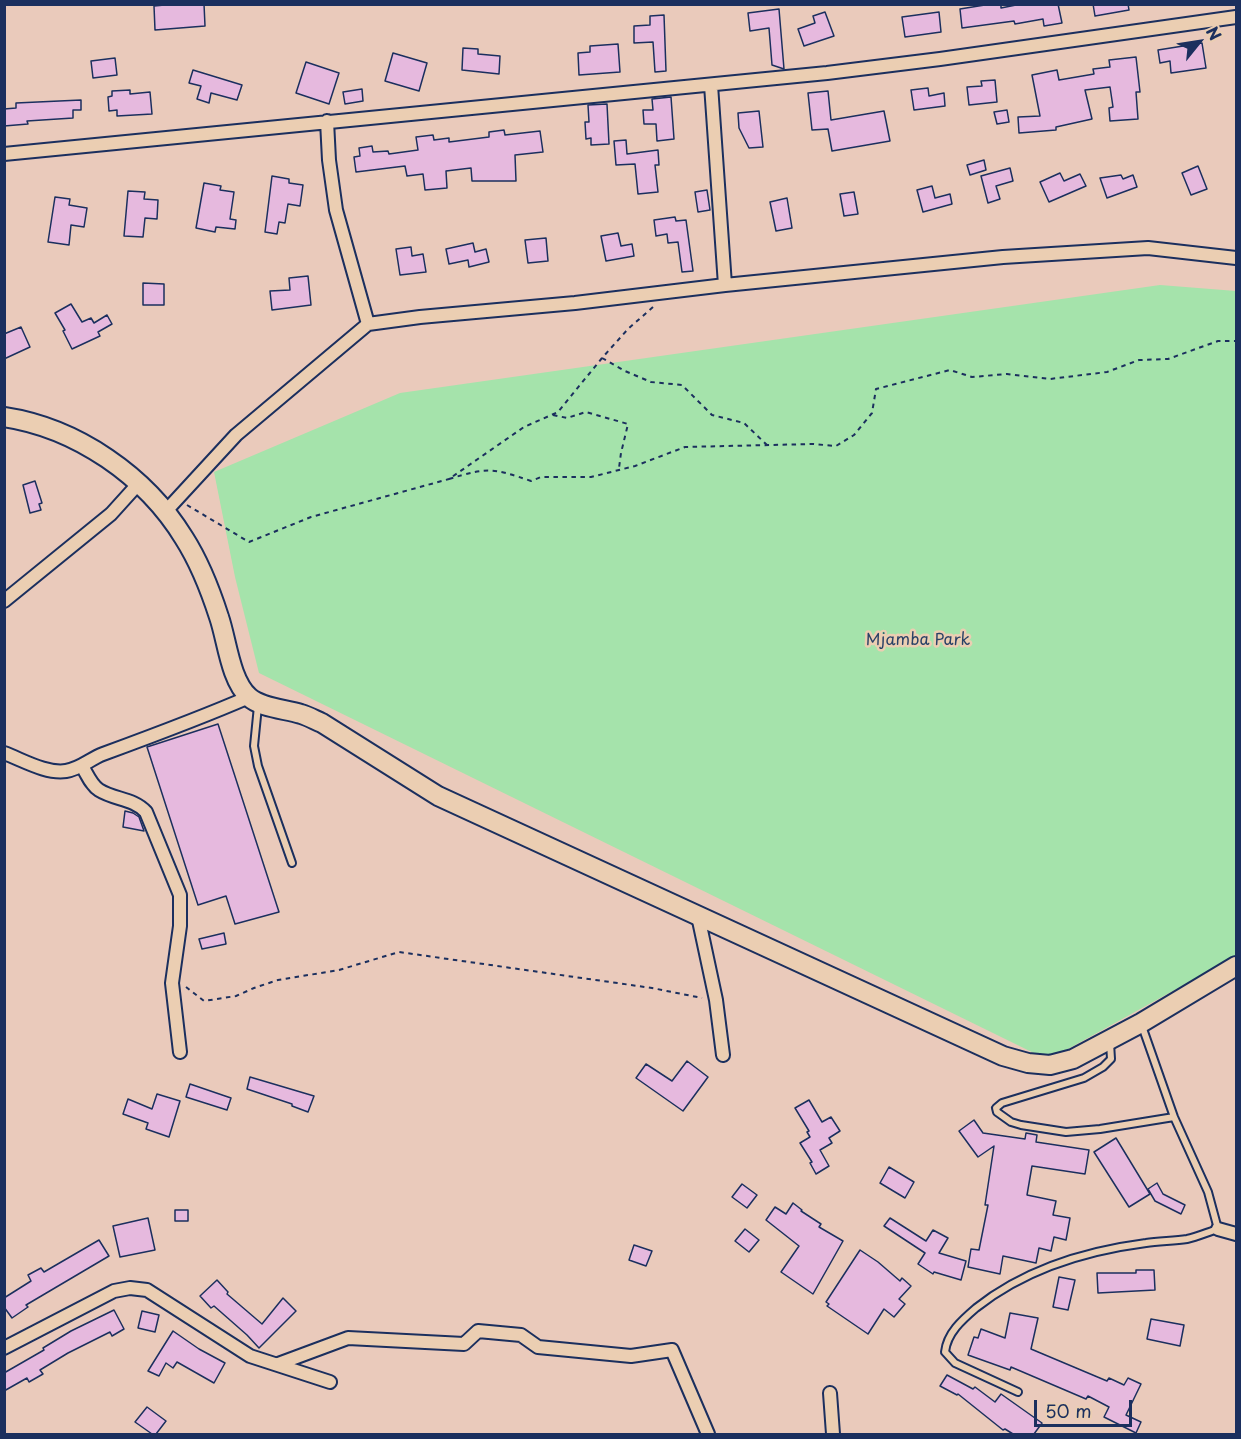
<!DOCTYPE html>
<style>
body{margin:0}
#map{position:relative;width:1241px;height:1439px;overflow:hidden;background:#eacabb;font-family:"Playpen Sans",sans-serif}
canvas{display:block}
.frame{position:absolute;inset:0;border:6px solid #1b2f5e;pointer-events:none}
.north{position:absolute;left:1169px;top:12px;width:60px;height:60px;-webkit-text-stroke:4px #ebceb2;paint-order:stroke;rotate:60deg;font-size:16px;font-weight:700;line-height:24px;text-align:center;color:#1b2f5e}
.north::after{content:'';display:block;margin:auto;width:21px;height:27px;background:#1b2f5e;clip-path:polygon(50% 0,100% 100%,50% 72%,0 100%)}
.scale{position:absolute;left:1034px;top:1400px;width:98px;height:27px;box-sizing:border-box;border:3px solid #1b2f5e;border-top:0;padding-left:8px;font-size:18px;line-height:21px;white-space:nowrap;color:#1b2f5e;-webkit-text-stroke:4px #ebceb2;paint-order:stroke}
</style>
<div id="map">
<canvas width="1241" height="1439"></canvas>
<div class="frame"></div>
<div class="north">N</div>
<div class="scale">50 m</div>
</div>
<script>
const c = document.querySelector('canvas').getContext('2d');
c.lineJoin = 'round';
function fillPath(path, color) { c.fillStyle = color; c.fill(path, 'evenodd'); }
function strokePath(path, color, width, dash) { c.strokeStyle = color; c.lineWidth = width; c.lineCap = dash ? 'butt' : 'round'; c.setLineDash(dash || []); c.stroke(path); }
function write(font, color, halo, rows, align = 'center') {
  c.font = font + ' "Playpen Sans",sans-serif'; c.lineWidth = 5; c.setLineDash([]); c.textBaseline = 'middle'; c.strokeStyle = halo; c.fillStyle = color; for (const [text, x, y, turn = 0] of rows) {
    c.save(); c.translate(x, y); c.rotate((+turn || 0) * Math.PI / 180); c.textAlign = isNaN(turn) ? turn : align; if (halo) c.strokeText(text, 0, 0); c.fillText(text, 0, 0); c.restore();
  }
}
const green = new Path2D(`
 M1160 285 1236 291V956L1048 1060 259 673 235 577 214 472 400 393Z`);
const building = new Path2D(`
 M175 4H204L205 26 155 30 154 6Z
 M991 4H1001V8L1021 4H1058L1062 23 1044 26 1043 19 1015 24 1014 21 962 28 960 9Z
 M1093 4H1128L1129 10 1095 16Z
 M779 9 784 69 772 65 769 28 750 31 748 13Z
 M825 12 834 36 804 46 798 29 815 23 813 16Z
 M939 12 941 32 905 37 902 17Z
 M664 15 666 71 655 72 653 42 634 43V26L650 25V16Z
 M1202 43 1206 68 1171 73 1170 61 1160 63 1158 50Z
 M618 44 620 72 579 75 578 53 590 52V46Z
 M463 48 478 49V54L500 56 499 74 462 70Z
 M393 53 427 63 419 91 385 81Z
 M1136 57 1140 92H1136L1138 119 1110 121 1109 108 1113 107 1110 87 1085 90 1092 119 1056 127V130L1019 133 1018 117 1040 116 1032 75 1057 70 1059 80 1094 74 1093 69 1110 67 1109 60Z
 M115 58 117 75 93 78 91 61Z
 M306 62 339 73 329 104 296 93Z
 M193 70 242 85 237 100 211 93 209 103 197 99 201 86 189 83Z
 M995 80 997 102 969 105 967 87 982 86 981 81Z
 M928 88 929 96 944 93 945 106 914 110 911 90Z
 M362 89 363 101 345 104 343 92Z
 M130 90V94L150 92 152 114 117 116V110L109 111 108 97 112 96V91Z
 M828 91 831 120 884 111 890 141 832 151 828 129 812 130 808 93Z
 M671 97 674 139 657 141 656 124H644L643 110H653L652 99Z
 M81 100V110H73V118L27 121 28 124 4 126V109L16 108V103Z
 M607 104 609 144 591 145V138L586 139 585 122H589L588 105Z
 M1007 110 1009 122 997 124 994 112Z
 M759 111 763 147 749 148 739 128 738 113Z
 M504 130 505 135 540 131 543 152 515 155 516 181H472L471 168 446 171 447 188 425 190 423 174 407 176 405 166 356 172 354 157 360 156 359 148 372 146 373 152 388 151 389 154 418 150 416 137 433 135 434 140 449 138V142L489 137V132Z
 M626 140 627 154 658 150 659 165H655L658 192 638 194 635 164 616 165 614 141Z
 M984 160 986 170 970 175 967 165Z
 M1198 166 1207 189 1191 195 1182 173Z
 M1010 168 1013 181 996 186 1000 199 988 203 981 176Z
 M1060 173 1064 181 1080 174 1086 186 1049 202 1040 182Z
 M1121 175 1123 179 1133 175 1137 187 1107 198 1100 178Z
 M272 176 289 179V183L303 185 300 206 288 204 285 223 279 222 277 234 265 232Z
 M204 183 221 186 220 190 234 192 230 219 236 220 235 229 216 227 215 232 196 228Z
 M932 186 935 198 950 194 952 204 923 212 917 190Z
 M707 190 710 210 698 212 695 192Z
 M128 191 145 192 144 199 158 200 157 219 145 218 143 237 124 236Z
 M854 192 858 214 844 216 840 194Z
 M55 197 70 199 69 205 87 208 84 227 71 225 69 245 48 242Z
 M787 198 792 228 776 231 770 202Z
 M675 217 676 221 686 220 693 271 682 272 678 242 668 243 667 234 656 236 654 220Z
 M618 233 621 246 632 244 634 256 606 261 601 236Z
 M546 238 548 261 528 263 525 240Z
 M473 243 475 252 486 249 489 262 469 267 468 260 449 264 446 249Z
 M411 247 412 256 423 254 426 272 400 275 396 249Z
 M308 276 311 305 272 310 270 291 290 290 289 278Z
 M143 283 164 284V305H143Z
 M71 304 82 322 91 318 94 323 107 315 112 324 98 332 100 336 72 349 63 331 65 330 55 313Z
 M21 327 30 347 4 359V334Z
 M35 481 42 503 39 504 41 510 30 513 23 485Z
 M218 724 279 912 235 924 226 896 198 905 147 747Z
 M125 811 133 813 139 817 144 831 123 827Z
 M224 933 226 944 202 949 199 939Z
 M687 1061 708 1077 683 1111 636 1078 646 1064 672 1081Z
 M250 1077 314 1096 308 1112 292 1106V1104L247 1089Z
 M190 1084 231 1098 227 1110 186 1097Z
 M157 1094 180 1101 169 1137 146 1129 148 1123 123 1114 128 1099 152 1109Z
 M809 1100 822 1122 831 1117 840 1131 829 1138 832 1143 820 1150 829 1166 816 1174 810 1163 812 1162 800 1143 810 1137 807 1132 809 1131 795 1108Z
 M974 1120 983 1133 1025 1139 1026 1133 1037 1135 1036 1142 1089 1150 1085 1174 1032 1166 1027 1195 1056 1201 1053 1215 1070 1218 1066 1240 1054 1237 1051 1251 1039 1248 1036 1263 1003 1256 1000 1274 968 1267 971 1249 979 1250 988 1205H985L994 1146 978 1157 959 1131Z
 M1116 1138 1150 1194 1129 1207 1094 1152Z
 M889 1167 914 1182 905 1198 880 1183Z
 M1157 1183 1163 1194 1185 1205 1181 1214 1155 1201 1148 1189Z
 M742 1184 757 1195 747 1208 732 1197Z
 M793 1203 802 1210 801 1211 821 1224 819 1227 843 1241 813 1294 781 1272 799 1246 766 1220 775 1207 786 1214Z
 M175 1210H188V1221H175Z
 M148 1218 155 1250 120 1257 113 1226Z
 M890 1218 926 1241 933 1230 948 1238 939 1253 966 1261 961 1280 934 1272 933 1274 918 1264 925 1253 884 1226Z
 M745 1229 759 1240 749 1252 735 1241Z
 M99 1240 109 1256 26 1305 28 1307 12 1318 4 1307V1298L31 1281 28 1275 41 1268 44 1272Z
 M634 1245 652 1251 646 1266 629 1260Z
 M860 1250 878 1262 900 1281 902 1278 911 1286 899 1299 905 1304 894 1317 884 1309 868 1334 827 1306 829 1304 826 1302Z
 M1136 1270H1154L1155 1290 1098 1293 1097 1273H1136Z
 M1059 1277 1075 1280 1068 1310 1053 1307Z
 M217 1280 228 1292 227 1294 262 1324 283 1298 296 1311 259 1348 247 1335 214 1306 211 1308 200 1296Z
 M114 1310 124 1329 112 1336 110 1332 68 1353 40 1370 43 1374 29 1382 27 1378 4 1391V1373L44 1350 43 1348 71 1331Z
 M142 1311 159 1315 155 1332 138 1328Z
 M1010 1313 1038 1318 1031 1349 1107 1381 1109 1378 1124 1385 1128 1378 1141 1384 1126 1415 1141 1422 1136 1433 1104 1417 1109 1407 1088 1396 1086 1399 1011 1367 1010 1370 968 1355 974 1337 978 1338 981 1329 1005 1338Z
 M1151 1319 1184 1325 1180 1346 1147 1339Z
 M173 1331 199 1349 225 1363 214 1383 177 1362 173 1368 166 1363 159 1376 148 1371Z
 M947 1375 973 1389 975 1387 995 1402 1001 1394 1042 1423 1034 1434H1013L1005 1429 1003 1430 958 1394 957 1395 940 1386Z
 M147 1407 166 1421 156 1434H152L135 1422Z`);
const path = new Path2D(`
 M653 307 628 329 602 358 558 412 524 427 449 479C488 467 493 468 531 481L541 477H591L635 466 685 447 813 444 836 446 854 435 872 413 876 389 950 370 972 377 1007 374 1050 379 1107 372 1139 360 1168 359 1218 341H1236
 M602 358 625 371 651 382 682 385 712 415 744 423 768 446
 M553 415 567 418 586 412 628 424 621 453 619 468
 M187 505 249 542 311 517 449 479
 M186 987 204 1001 236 996 254 988 278 980 339 970 399 952 652 988 702 998`);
const lane = new Path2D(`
 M258 706 254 746 258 766 292 863
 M1110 1043 1111 1059 1103 1067 1084 1078 1002 1103 996 1108 997 1112 1011 1122 1021 1125 1066 1132 1100 1129 1174 1117
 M1018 1392 955 1363 945 1352C947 1333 962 1320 976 1308 1025 1269 1084 1251 1146 1243 1159 1241 1174 1241 1187 1239 1197 1237 1208 1232 1218 1229L1208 1192 1174 1117 1142 1026`);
const street = new Path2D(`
 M711 85 725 285
 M327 121 329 160 336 210 368 324
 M4 154 827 73 940 59 1236 17
 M166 511 236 435 368 324 420 317 575 303 725 285 1003 257 1148 248 1236 258
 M4 601 111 514 139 483
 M4 753C23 760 46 774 66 771 80 769 90 759 103 754 152 736 201 718 249 697
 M82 766C87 774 91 785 99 790 115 800 133 798 146 812L180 895V926L172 983 180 1052
 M698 916 716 1000 723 1055
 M1218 1229 1236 1234
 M4 1348 114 1291 130 1288 147 1290 250 1356 330 1382
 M278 1364 348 1338 464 1344 478 1331 521 1335 538 1347 631 1356 672 1350 708 1434
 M830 1393 833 1434`);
const secondary = new Path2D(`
 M4 417C77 428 146 476 184 538 200 563 210 589 219 617 227 640 230 680 249 697 261 708 285 709 301 714 308 716 315 720 322 723L438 796 1003 1056 1028 1063 1050 1065 1073 1059 1141 1023 1236 966`);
const parkNames = [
 ["Mjamba Park",918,641]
];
fillPath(green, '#a5e3ab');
fillPath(building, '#e6b9de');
strokePath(building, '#1b2f5e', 1.5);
strokePath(lane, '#1b2f5e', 10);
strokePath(street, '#1b2f5e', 16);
strokePath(secondary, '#1b2f5e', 22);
strokePath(path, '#1b2f5e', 2, [4.5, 4.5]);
strokePath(lane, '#ebceb2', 6);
strokePath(street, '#ebceb2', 12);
strokePath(secondary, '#ebceb2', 18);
write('16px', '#294166', '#ebceb2', parkNames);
</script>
